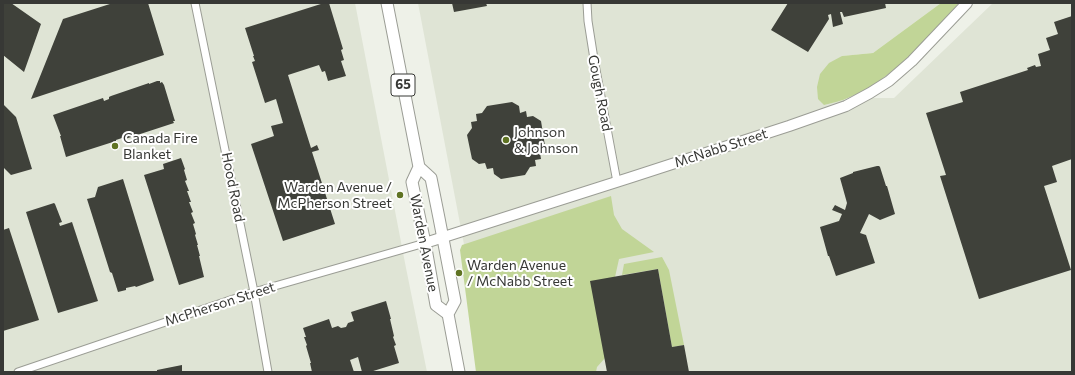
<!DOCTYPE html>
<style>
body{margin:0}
#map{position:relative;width:1075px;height:375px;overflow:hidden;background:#eef1e8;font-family:Commissioner,sans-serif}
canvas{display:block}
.frame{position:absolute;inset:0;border:4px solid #373835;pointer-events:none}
</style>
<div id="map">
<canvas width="1075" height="375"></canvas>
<div class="frame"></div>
</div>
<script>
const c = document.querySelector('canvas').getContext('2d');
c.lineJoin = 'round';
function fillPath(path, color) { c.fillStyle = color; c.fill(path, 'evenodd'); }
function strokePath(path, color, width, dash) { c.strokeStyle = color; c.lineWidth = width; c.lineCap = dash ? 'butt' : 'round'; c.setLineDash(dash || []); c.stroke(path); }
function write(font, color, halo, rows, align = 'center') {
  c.font = font + ' Commissioner,sans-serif'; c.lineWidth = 4; c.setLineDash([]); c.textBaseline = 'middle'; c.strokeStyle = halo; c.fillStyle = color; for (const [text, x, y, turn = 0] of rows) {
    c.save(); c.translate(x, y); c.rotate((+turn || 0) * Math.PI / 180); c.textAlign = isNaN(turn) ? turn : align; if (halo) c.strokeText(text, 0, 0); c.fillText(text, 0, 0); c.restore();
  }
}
const built = new Path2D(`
 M3 3H355L406 268 427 372H3Z
 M418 3H941L873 53 842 56 824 105 850 98H894L993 3H1072V372H486L466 255Z`);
const green = new Path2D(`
 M941 3H959C928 37 894 79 850 97 842 101 832 103 824 105L818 99 817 87 820 74 829 63 842 56 873 53Z
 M611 196 614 215 622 229 654 252 619 259 615 277 605 358 597 367 596 372H476L460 250 462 245Z
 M662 257 669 270 684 345 672 347 658 269 622 275 624 264Z`);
const building = new Path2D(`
 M3 3H11L41 24 24 72 3 55Z
 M113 3H148L164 55 31 99 63 19Z
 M324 3H329L343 49 341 50 344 60 341 61 346 76 328 81 325 71 322 72 319 65 288 75 311 148 317 145 319 150 312 152 335 224 283 241 251 144 274 136 271 126 283 123 276 99 265 103 252 62 255 61 253 56H254L245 28Z
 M452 3H486L487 6 454 12Z
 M788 3H885L886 8 844 17 842 12H840L843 24 833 27 831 14 828 15 829 19 808 52 771 30Z
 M1072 16V159L1052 166 1057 182 1044 186 1071 270 979 299 940 176 946 175 926 113 963 102 960 92 1028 70 1027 68 1035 65 1036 67 1041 66 1038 54 1050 50 1046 38 1058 34 1054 22Z
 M157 81H160V83L162 82 164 85 174 118 175 121H173L174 123 125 139 122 140V138L116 140V141L66 157 60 136H61L53 115 103 98 104 101 109 99V97L111 96 149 83V84Z
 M512 102 519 106 520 113 526 111 527 117 533 116 541 121 545 146 540 153 541 159 535 160 536 166 530 167 525 175 501 179 494 174 493 168 487 169 485 163 479 164 472 159 467 135 472 128 471 122 477 121 476 114 482 113 487 106Z
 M3 104 16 117 32 169 11 175 3 167Z
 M181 158 185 169 184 170 187 180 185 181 189 191H187L191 202H189L193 212 191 213 195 223 193 224 196 234 195 235 198 245H197L200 256H199L204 277 179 285 144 175 164 169 163 164Z
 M877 166H879L880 167 886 186H887L895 214 880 220 869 214 860 233 866 235 875 263 836 276 829 256H828L820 227 839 221 842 214 832 210 835 205 845 210 847 203 840 178 853 173V172Z
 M123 179 154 280 153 281 136 287 135 286 126 288V290L118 292 112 273 110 272 87 199 95 197 98 187Z
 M54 203 55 204 62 222 59 223 60 226 72 222 98 301 58 313 26 212Z
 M9 228 39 320 3 331V230Z
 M658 269 672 347 684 345 689 372H607L590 281Z
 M386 301 391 319H390L394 336 393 337 396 345 394 346 399 363 370 372H362L358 357 350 360 354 372H312L310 363H311L306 346 307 345 304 337H306L303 328 329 319 332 328 338 326 341 328 346 327 348 323 354 321 351 312Z
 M182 365V372H157V370Z`);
const street = new Path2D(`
 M195 3 254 292 268 372
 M587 3 588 21 594 59 617 182
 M18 372 254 292 425 243`);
const secondary = new Path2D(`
 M425 243 632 177 789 126 846 106 870 93 889 81 912 61 967 3`);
const primary = new Path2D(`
 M387 3 419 167 412 182 425 243 436 305 448 314
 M419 167 431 178 439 218 455 301 448 314 459 372`);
const markers = [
 [506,140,4,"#5f7323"],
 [115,146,4,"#5f7323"],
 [400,195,4,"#5f7323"],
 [459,273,4,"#5f7323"]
];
const shields = [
 [403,85,24]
];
const shieldNames = [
 ["65",403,85]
];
const streetNames = [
 ["Gough Road",600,93,79],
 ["McNabb Street",721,148,-18],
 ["Hood Road",233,187,79],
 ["Warden Avenue",424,243,79],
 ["McPherson Street",220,304,-18]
];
const poiNames = [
 ["Johnson",514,132],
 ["& Johnson",514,148],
 ["Canada Fire",123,138],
 ["Blanket",123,154],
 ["Warden Avenue /",392,187,"right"],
 ["McPherson Street",392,203,"right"],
 ["Warden Avenue",467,265],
 ["/ McNabb Street",467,281]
];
fillPath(built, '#dfe4d5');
fillPath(green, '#c1d597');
fillPath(building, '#3f413a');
strokePath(street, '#9b9d95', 9);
strokePath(secondary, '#9b9d95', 12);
strokePath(primary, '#9b9d95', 13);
strokePath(street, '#fff', 7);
strokePath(secondary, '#fff', 10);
strokePath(primary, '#fff', 11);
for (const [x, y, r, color] of markers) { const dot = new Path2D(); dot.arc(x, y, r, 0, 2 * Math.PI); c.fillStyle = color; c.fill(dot); strokePath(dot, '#fff', 1.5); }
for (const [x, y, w] of shields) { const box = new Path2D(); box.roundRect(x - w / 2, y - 11, w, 22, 3); c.fillStyle = '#fff'; c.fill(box); strokePath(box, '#373835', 1); }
write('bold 13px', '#373835', null, shieldNames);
write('14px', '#373835', '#fff', streetNames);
write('14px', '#373835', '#fff', poiNames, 'left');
</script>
